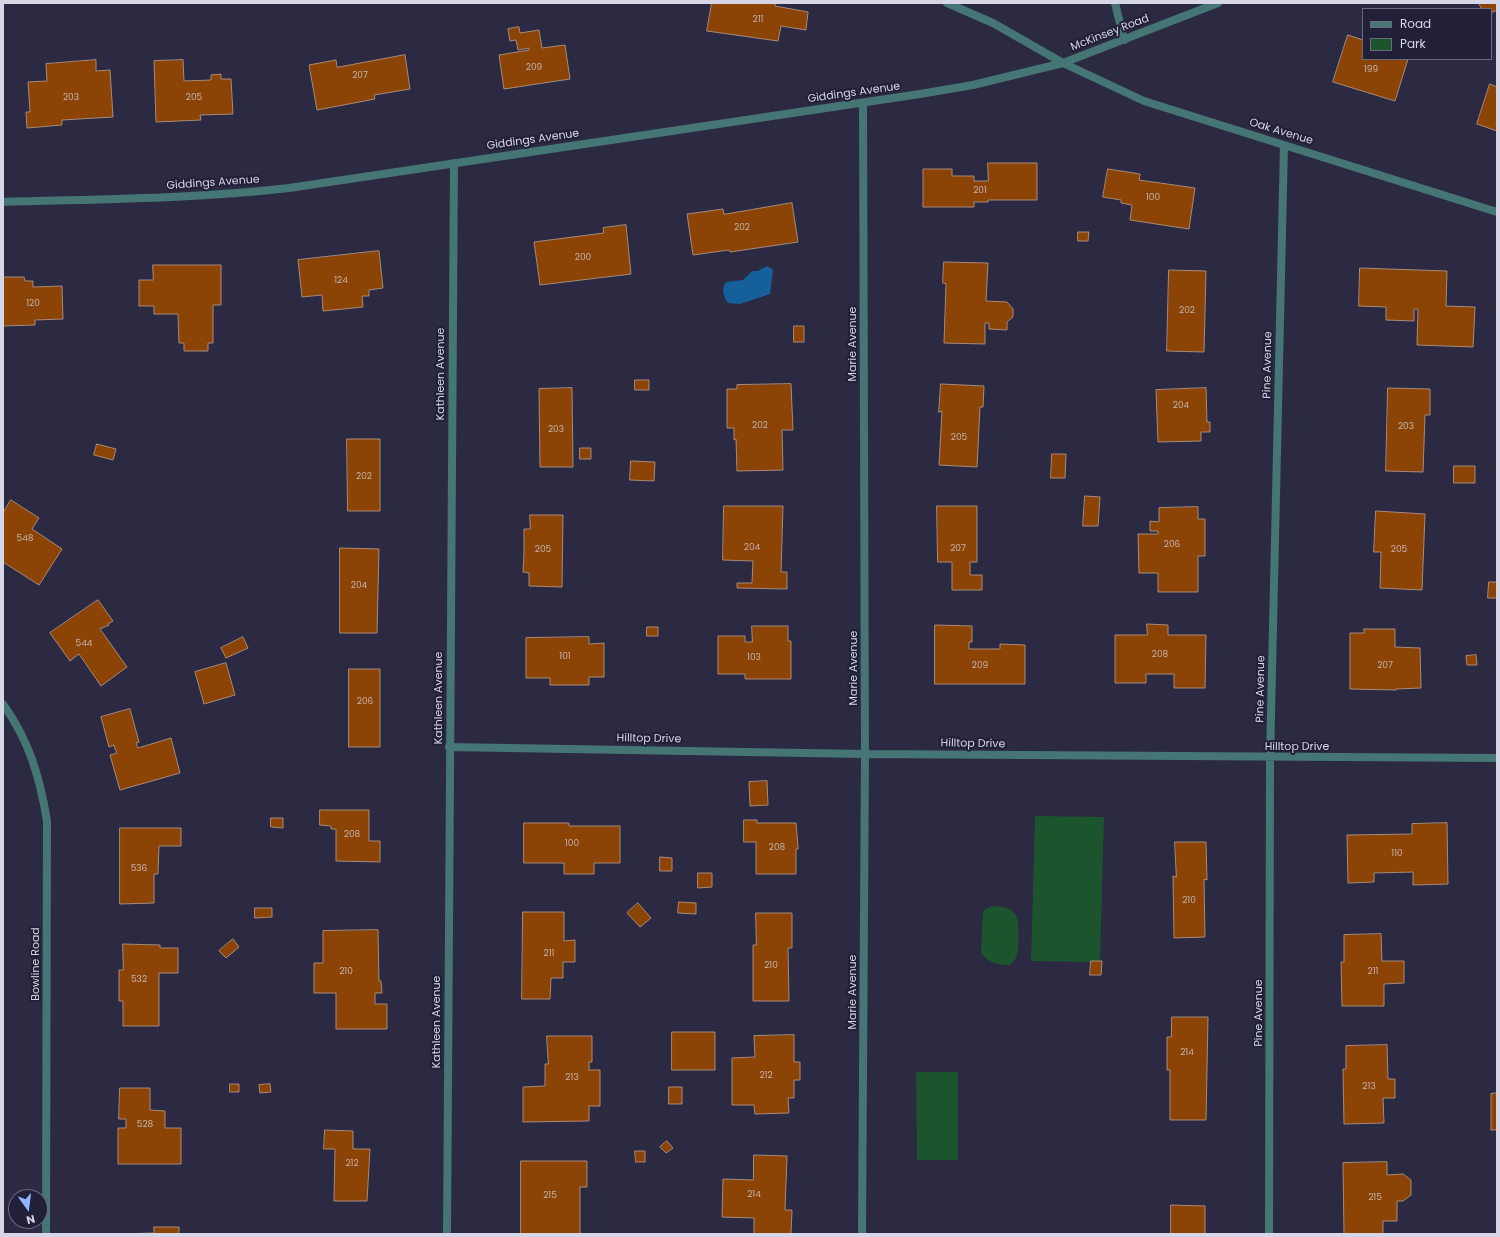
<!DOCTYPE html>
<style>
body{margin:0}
#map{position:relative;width:1500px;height:1237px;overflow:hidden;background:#2c2a42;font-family:Poppins,sans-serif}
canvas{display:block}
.frame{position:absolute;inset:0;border:4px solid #d7d6e7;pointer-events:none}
.legend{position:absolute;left:1362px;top:8px;width:130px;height:52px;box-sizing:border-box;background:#222038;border:1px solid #6a697e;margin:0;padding:5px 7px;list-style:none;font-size:12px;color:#d7d6e7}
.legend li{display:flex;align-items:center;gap:8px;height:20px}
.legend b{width:20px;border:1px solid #6a697e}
.north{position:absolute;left:8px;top:1189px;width:40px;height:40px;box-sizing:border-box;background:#222038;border:1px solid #6a697e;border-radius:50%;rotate:166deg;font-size:11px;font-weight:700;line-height:16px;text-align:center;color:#d7d6e7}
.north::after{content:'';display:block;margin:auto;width:14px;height:18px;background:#93b7fd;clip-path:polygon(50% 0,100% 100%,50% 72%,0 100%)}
</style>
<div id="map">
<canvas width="1500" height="1237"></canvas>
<div class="frame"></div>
<ul class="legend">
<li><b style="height:5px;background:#457575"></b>Road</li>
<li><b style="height:11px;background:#1c542e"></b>Park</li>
</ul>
<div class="north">N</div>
</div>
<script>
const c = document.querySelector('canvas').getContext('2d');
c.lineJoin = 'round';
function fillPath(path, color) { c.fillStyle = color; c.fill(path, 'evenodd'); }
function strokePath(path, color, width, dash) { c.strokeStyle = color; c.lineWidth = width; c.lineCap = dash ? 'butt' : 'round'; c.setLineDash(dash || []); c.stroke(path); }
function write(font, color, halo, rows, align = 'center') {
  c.font = font + ' Poppins,sans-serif'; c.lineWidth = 4; c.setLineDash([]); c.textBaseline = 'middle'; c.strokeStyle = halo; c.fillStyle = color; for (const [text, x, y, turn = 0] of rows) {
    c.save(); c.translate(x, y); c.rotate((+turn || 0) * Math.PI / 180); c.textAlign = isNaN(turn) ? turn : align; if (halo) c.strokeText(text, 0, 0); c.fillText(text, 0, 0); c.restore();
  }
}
const green = new Path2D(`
 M1035 816 1104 817 1100 962 1031 961Z
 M992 906C1000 907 1010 906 1015 914 1020 920 1019 947 1017 955 1016 959 1013 962 1010 965 998 965 987 963 981 952L983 912 985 909Z
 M916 1072H958V1160H917Z`);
const water = new Path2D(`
 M767 266 773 270 770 294 740 304 728 303C723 295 721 290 726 282L743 280 752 271H758Z`);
const building = new Path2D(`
 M712 3H775V6L808 12 806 30 781 26 778 41 707 31Z
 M1479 3H1497V10L1491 13V9H1482Z
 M519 27 520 33 539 30 542 48 565 45 570 79 504 89 499 55 529 50V48L518 50 516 40 510 41 508 29Z
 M1348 35 1363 40V59H1408L1395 101 1333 82Z
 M405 55 410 89 374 95 375 99 317 110 309 65 336 60 337 67Z
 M96 60V71L110 70 113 117 62 120V125L27 128 26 112H30L28 82 47 81 46 64Z
 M183 60 184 81 211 80V75L221 74V79H231L233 114 200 115 201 120 156 122 154 61Z
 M1490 84 1497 87V131L1477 124Z
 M988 163H1037V200H988V202H974V207H923V169H952V176H974V181H988Z
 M1108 169 1140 174 1139 180 1195 188 1189 229 1130 220 1132 205 1121 203V200L1103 197Z
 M792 203 798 242 730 252 729 250 693 255 687 214 723 209 724 214Z
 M626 225 631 274 540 285 534 242 604 233 603 228Z
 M1078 232H1089L1088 241H1078Z
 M379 251 383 288 369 290V296H362L363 307 323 311 322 295 302 297 298 260Z
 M944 262 988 263 986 301 1007 302 1013 309V317L1007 322V330L989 329V323H985V344L944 343 946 284 943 283Z
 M153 265H221V305H213V343H208V351H184V343H179L178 314H154V306H139V280H153Z
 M1360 268 1447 271 1446 306 1475 307 1473 347 1417 345 1418 309H1414V321L1386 320V307L1359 306Z
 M1169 270 1206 271 1204 352 1167 351Z
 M3 277H24L25 281H33V287L62 286 63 319 35 320V325L3 326Z
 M794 326H804V342H794Z
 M635 380H649V390H635Z
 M791 384 793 430H782L783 470 737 471 736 439 734 440V428H727V389H737V385Z
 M941 384 984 386 983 407H980L977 467 939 465 942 411 939 412Z
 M572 388 573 467H540L539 389Z
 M1206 388 1207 422H1210V432H1201V441L1158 442 1156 390Z
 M1388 388 1430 389V415H1425L1423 472 1386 471Z
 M347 439H380V511H348Z
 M97 444 116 449 113 460 94 455Z
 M580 448H591V459H580Z
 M1052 454H1066L1065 478H1051Z
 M631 461 655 462 654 481 630 480Z
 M1454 466H1475V483H1454Z
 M1085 496 1100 497 1098 526H1083Z
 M11 500 39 518 32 529 62 549 39 585 3 562V513Z
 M724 506H783L781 572H787V589L737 588V583H752L753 561 723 560Z
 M937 506H977V562H970V575H982V590H952V562H938Z
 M1198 507V519H1205V556H1198V592H1158V573H1139L1138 534H1158V531H1150V521L1159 522V508Z
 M1376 511 1425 514 1422 590 1380 588 1381 552H1374Z
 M530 515H563L562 587 529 586V573L523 572 524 553V529H530Z
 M340 548 379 549 377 633H340Z
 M1489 582H1497V598H1488Z
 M98 600 113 621 108 624 109 625 100 629 127 667 101 686 79 654 70 661 50 633Z
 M1147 624 1168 625V635H1206L1205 688H1174V674H1146V683H1115V635H1147Z
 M935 625 972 626V642H969V649H1000V644L1025 645V684H935Z
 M752 626H788V641H791V679H745V674H718V636H745V642H752Z
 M647 627H658V636H647Z
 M1364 629H1395V647L1420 648 1421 688 1396 689V690L1350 689V633H1364Z
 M243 637 248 648 226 658 221 648Z
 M589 637V644L604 643V677H589V685H550V678H526V638Z
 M1476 655 1477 665H1467L1466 656Z
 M226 663 235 695 204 704 195 672Z
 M349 669H380V747H349Z
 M130 709 139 742 136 743 138 748 171 738 180 773 120 790 110 755 117 753 115 749 114 745 109 747 101 717Z
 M767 781 768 805 750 806 749 782Z
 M320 810H369V841H380V862L336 861V829H331V826L320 825Z
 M271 818H283V828L271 827Z
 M744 820H757V823H796L798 847V849H796V874H756V842H744Z
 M524 823H569V826H620V863H594V874H564V863H524Z
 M1447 823 1448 884 1413 885V872L1374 873V882L1348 883 1347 835 1412 834V824Z
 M120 828H181V846H159L158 874H154V903L120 904Z
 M1175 842H1206L1207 880 1204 879 1205 937 1174 938 1173 876 1176 877Z
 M660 857 672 858V871H660Z
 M698 873H712V887L698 888Z
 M679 902 696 903V914L678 913Z
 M638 903 651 918 640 927 627 913Z
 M255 908H272V917L255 918Z
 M523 912H564V941L575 940V962H563V978H551L550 999H522Z
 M756 913H792V948H788L789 1001H753V945H756Z
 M378 930 379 981H381L382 993H375V1004H387V1029H336V993H314V963H323V931Z
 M1381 934 1382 961H1404V983L1384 984V1006H1342L1341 962H1344V935Z
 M233 939 239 947 226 958 219 951Z
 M123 944 160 945V948H178V973H159V1026H123V1001H119V970H123Z
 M1091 961H1102L1101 975H1090Z
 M1172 1017H1208L1206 1120H1170V1070H1167V1037H1171Z
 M672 1032H715V1070H672Z
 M794 1035V1062H800V1080H794V1098H788L789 1113 755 1114 754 1105H732V1058L755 1057 754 1036Z
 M547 1036H592V1062H589V1070H600V1106H589V1121L523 1122V1087L545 1086V1064H548Z
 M1387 1045 1388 1079H1395V1098H1383L1384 1123 1344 1124 1343 1069H1346V1046Z
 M230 1084H239V1092H230Z
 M270 1084 271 1092 260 1093 259 1085Z
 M669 1087H682V1104H669Z
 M120 1088H150V1110L165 1111V1128H181V1164H118V1128H126V1119H119Z
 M1497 1093V1130H1491V1094Z
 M325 1130 353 1131V1149H370L367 1201H334L335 1149H324Z
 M667 1141 673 1148 666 1153 660 1147Z
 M635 1151H645V1162H636Z
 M754 1155 787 1156 785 1210H792L791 1234H754V1218L722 1217 723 1179 753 1180Z
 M521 1161H587V1187H580V1234H521Z
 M1387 1162V1175L1403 1174 1411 1180V1195L1403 1201H1397V1221H1383V1234H1344L1343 1163Z
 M1171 1205 1205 1206V1234H1171Z
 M154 1227H179V1234H122L154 1233Z`);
const service = new Path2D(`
 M1115 3 1124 40`);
const minor = new Path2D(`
 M947 3 993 23 1063 63 1144 101 1497 212
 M3 202C98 199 194 199 289 188L920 94 973 85 1063 63 1218 3
 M3 704C29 740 40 778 47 821L46 1234
 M449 747 865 754 1497 758
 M447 1234 454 163
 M862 1234 865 754 863 103
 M1269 1234 1270 758 1284 145`);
const numberNames = [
 ["211",758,20],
 ["209",534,68],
 ["199",1371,70],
 ["207",360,76],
 ["203",71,98],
 ["205",194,98],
 ["201",980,191],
 ["100",1153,198],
 ["202",742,228],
 ["200",583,258],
 ["124",341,281],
 ["120",33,304],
 ["202",1187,311],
 ["204",1181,406],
 ["202",760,426],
 ["203",1406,427],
 ["203",556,430],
 ["205",959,438],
 ["202",364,477],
 ["548",25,539],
 ["206",1172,545],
 ["204",752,548],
 ["207",958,549],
 ["205",543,550],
 ["205",1399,550],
 ["204",359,586],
 ["544",84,644],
 ["208",1160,655],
 ["101",565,657],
 ["103",754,658],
 ["209",980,666],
 ["207",1385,666],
 ["206",365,702],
 ["208",352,835],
 ["100",572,844],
 ["208",777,848],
 ["110",1397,854],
 ["536",139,869],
 ["210",1189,901],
 ["211",549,954],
 ["210",771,966],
 ["210",346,972],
 ["211",1373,972],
 ["532",139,980],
 ["214",1187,1053],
 ["212",766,1076],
 ["213",572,1078],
 ["213",1369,1087],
 ["528",145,1125],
 ["212",352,1164],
 ["214",754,1195],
 ["215",550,1196],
 ["215",1375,1198]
];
const streetNames = [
 ["McKinsey Road",1110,33,-21],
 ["Giddings Avenue",854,93,-8],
 ["Oak Avenue",1281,132,17],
 ["Giddings Avenue",533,140,-8],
 ["Giddings Avenue",213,183,-4],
 ["Marie Avenue",853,344,-90],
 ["Pine Avenue",1268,365,-89],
 ["Kathleen Avenue",441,374,-90],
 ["Marie Avenue",854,668,-90],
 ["Pine Avenue",1261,689,-89],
 ["Kathleen Avenue",439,698,-90],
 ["Hilltop Drive",649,739,1],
 ["Hilltop Drive",973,744,1],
 ["Hilltop Drive",1297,747],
 ["Bowline Road",36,964,-90],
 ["Marie Avenue",853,992,-90],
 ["Pine Avenue",1259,1013,-90],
 ["Kathleen Avenue",437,1022,-90]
];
fillPath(green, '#1c542e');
fillPath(water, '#15609a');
fillPath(building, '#8b4406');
strokePath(building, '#a88a79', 1);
strokePath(service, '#457575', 8);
strokePath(minor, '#457575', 8);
write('9px', '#c4b2af', null, numberNames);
write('11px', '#d7d6e7', '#222038', streetNames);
</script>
